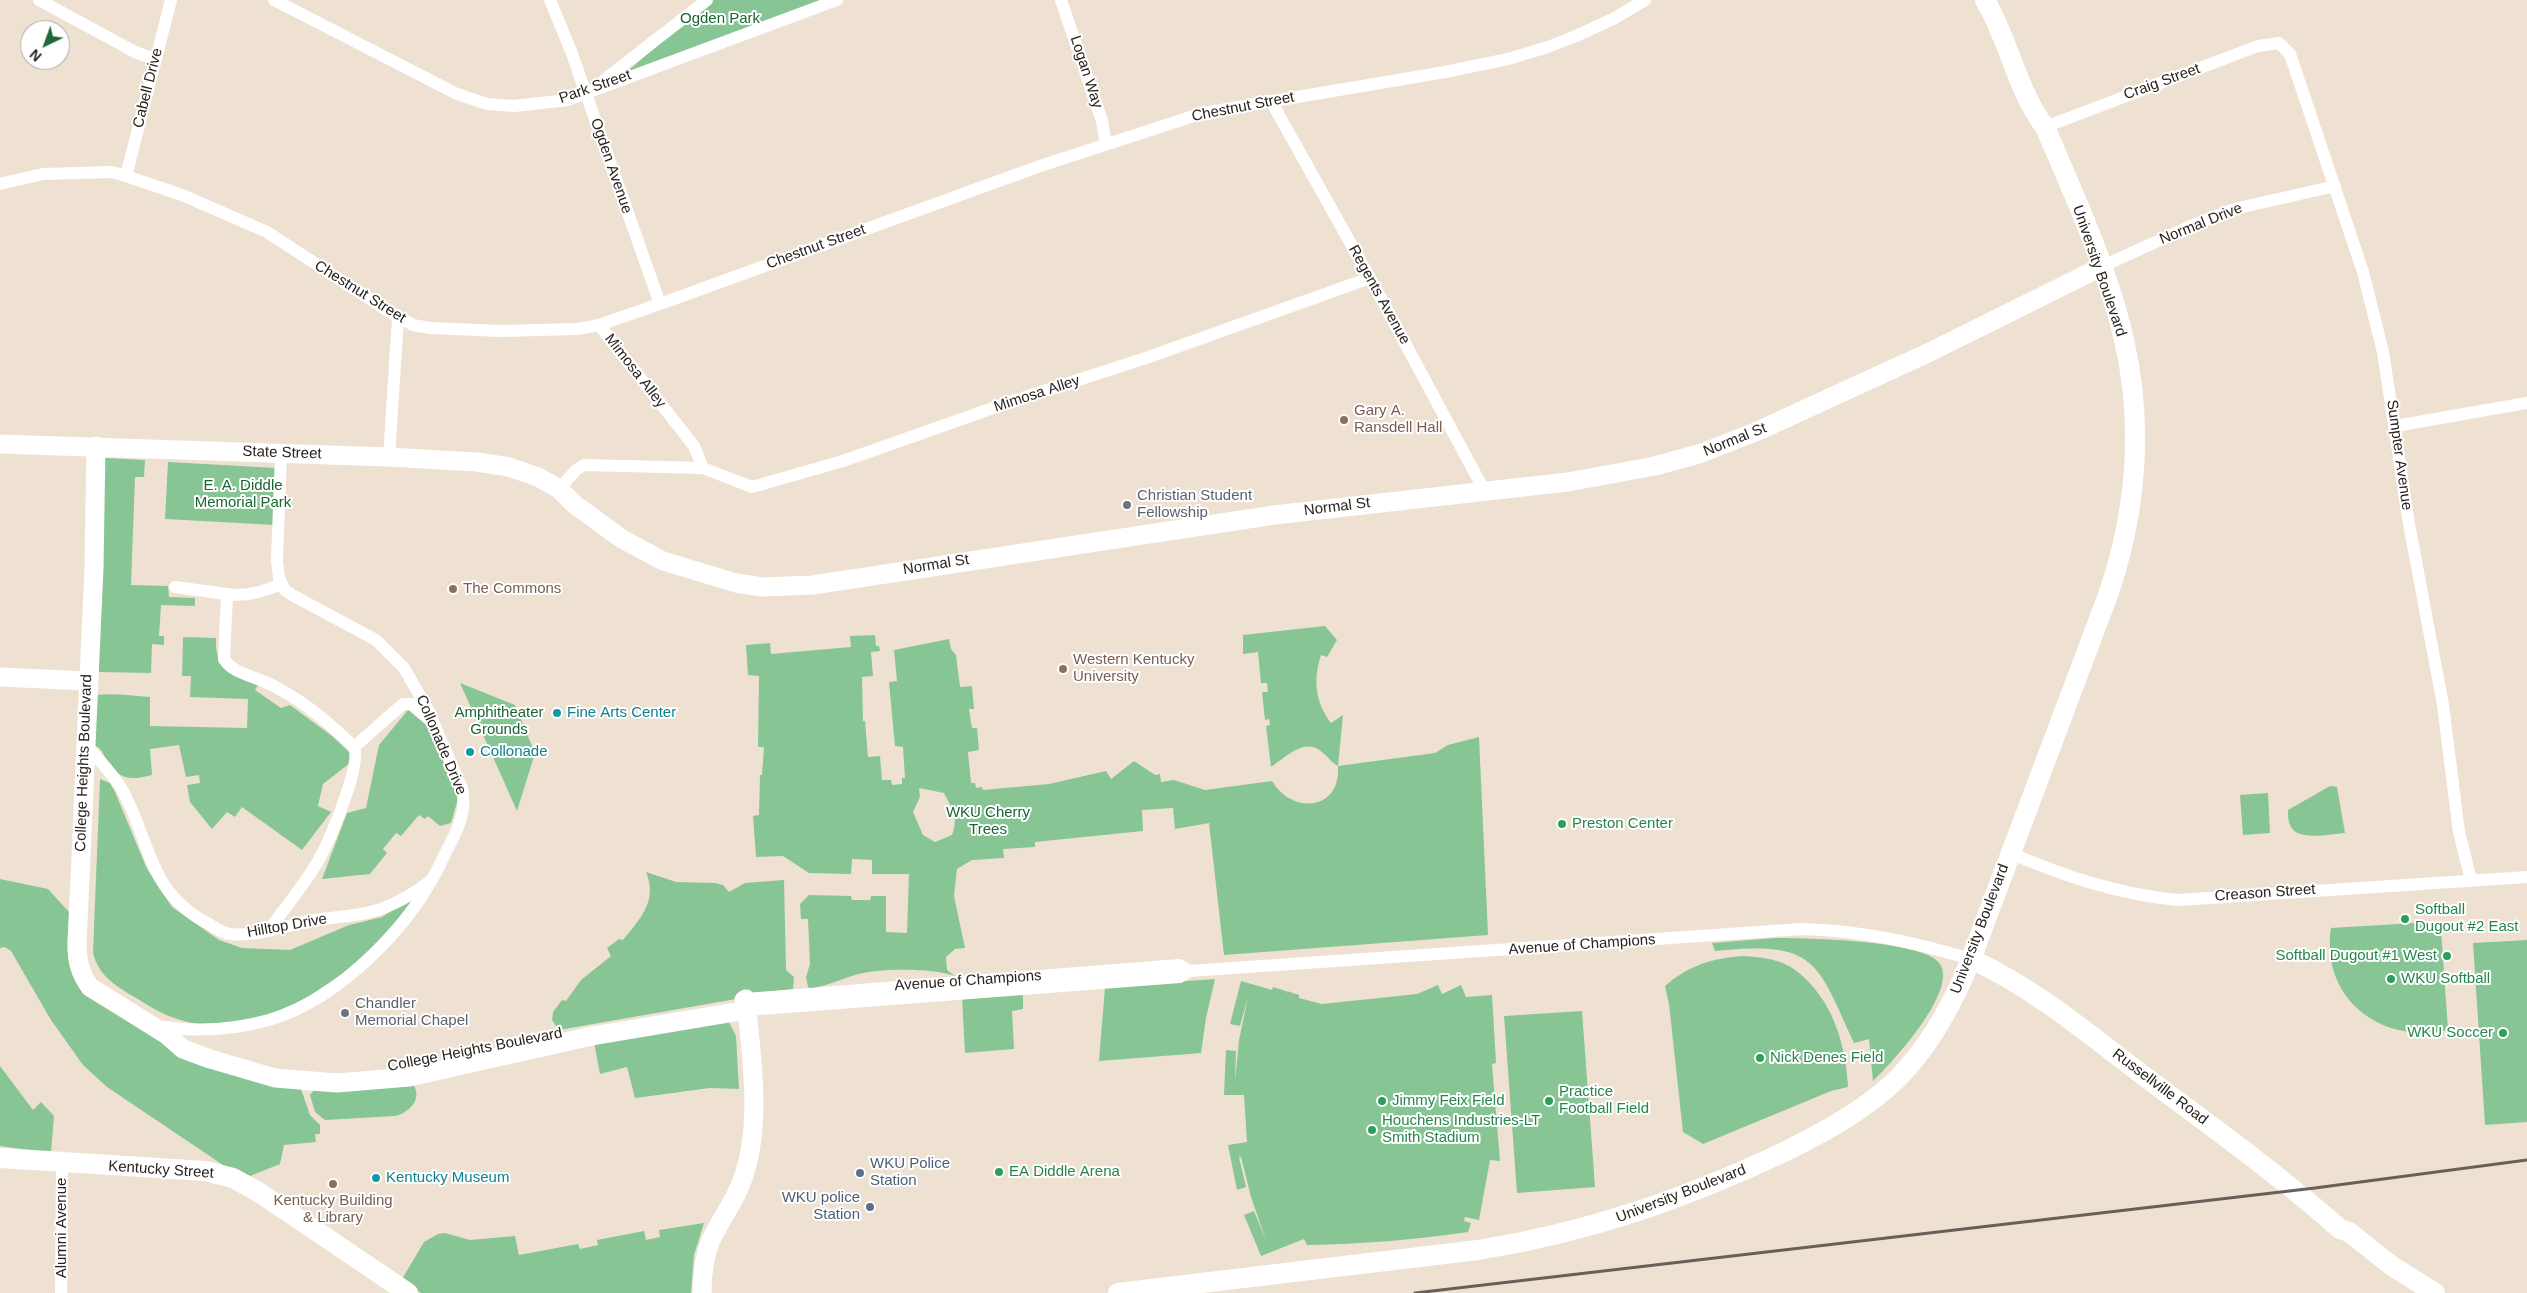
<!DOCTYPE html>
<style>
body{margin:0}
#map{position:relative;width:2527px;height:1293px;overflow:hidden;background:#eee1d2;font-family:Arial,sans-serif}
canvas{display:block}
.north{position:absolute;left:20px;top:20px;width:50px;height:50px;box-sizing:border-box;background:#fff;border:1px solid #a9a7a5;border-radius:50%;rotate:222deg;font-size:14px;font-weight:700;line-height:20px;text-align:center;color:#28231e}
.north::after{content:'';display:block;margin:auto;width:18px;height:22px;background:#1f6937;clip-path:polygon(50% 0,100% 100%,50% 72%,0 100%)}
</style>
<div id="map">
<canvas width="2527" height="1293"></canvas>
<div class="north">N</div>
</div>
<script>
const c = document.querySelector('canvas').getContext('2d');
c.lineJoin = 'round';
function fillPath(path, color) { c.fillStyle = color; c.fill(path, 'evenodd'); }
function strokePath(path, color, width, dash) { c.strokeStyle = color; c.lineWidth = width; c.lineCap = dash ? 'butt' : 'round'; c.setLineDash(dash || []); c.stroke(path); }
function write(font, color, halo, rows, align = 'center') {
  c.font = font + ' Arial,sans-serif'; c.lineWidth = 4; c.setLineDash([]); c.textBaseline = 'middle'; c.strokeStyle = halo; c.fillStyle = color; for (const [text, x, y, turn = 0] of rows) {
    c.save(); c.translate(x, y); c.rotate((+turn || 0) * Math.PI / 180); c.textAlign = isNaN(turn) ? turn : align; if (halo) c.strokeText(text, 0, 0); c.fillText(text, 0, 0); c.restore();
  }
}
const green = new Path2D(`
 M711 0H833L623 75Z
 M105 458 145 460 144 477H135L131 585 168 586 169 597 195 598V606L161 605 159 636H164V645L152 644 151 673 98 672Z
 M168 462 277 468 276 525 165 519Z
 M1325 626 1337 640 1327 657 1321 655C1313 680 1315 702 1331 723L1343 715 1338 766 1435 753 1448 745 1479 737 1488 935 1224 955 1209 823 1175 829 1173 808 1142 810 1143 831 1035 842V847L1003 849 1004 858 972 860 957 869 954 896 965 948 955 949 946 957 947 970 955 976C932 968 878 968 855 975 840 980 827 985 811 989L808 987 806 977 810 964 808 919H801L800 904 809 895 851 896 852 900H870L871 896H886V932L907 933 909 874H872V860L852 859 851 874 809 873 783 856 756 857 753 816 759 815 760 775H762L764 747H758L759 676 748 675 746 645 770 643 771 654 851 647 850 636 875 635 876 646H879L880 651 871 652 873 676 862 677 863 721H865L868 757 880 756 882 780H891L892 785 902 784V778H905L903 747 895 746 889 682 897 681 894 650 949 639 951 649 956 655 960 687 972 686 974 709H969L972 728H977L979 750 968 752 971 783H975L976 788 982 787 983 790 1049 784 1106 771 1111 779 1134 761 1155 775 1160 774 1161 782 1174 780 1205 790 1272 781C1292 815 1341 811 1338 766 1331 762 1329 758 1323 753 1306 736 1286 757 1271 767L1266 726 1270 725 1269 719 1265 720 1262 692H1268L1267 683H1261L1258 652 1243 654V635ZM919 788 944 793C952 809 959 817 952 835L935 842 923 835 913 812 920 797Z
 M183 637 216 638V648L219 662 258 685 255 690 281 708 290 705 332 736 351 754 350 763 323 784 318 806 331 812 302 850 242 807 235 817 227 812 212 829 190 802 187 785 200 783 199 775 186 777 179 745 150 749 152 775C128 781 119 780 105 757 102 752 101 748 95 746L96 695C116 693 132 696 150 697V726L247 728 248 699 190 697 191 676H182Z
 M460 683 515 705 535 753 517 811Z
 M408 710 431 729 458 799 451 823 440 826 428 816 425 819 419 815 401 836 396 833 383 849 387 853 370 874 322 879 347 813 366 808 379 745Z
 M100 779 110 783 115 792 147 869 172 907 219 940 242 948 290 950 349 925 382 917 425 889C404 913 384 938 361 960 352 969 338 977 327 984 268 1026 206 1044 141 1001 120 988 98 978 93 952Z
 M2330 786 2337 787 2345 833C2331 834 2296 842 2290 825 2288 821 2288 814 2288 810Z
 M2268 793 2270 833 2243 835 2240 795Z
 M646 872 676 882 715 883 723 885 729 892 745 883 784 880 786 970 794 977 793 989 559 1030 552 1020 553 1012 562 1000 566 1001 581 980 611 956 607 948 619 939 623 940C640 919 658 901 646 872Z
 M0 879 48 889 69 912C68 945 62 969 86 996L178 1051 301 1089 310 1115 320 1125V1134H315L316 1142 284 1145 280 1164 250 1176 226 1167 107 1087 83 1065 51 1020 11 951 5 947 0 948Z
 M2432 922 2441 929 2448 1030C2382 1045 2320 999 2331 928Z
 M1776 938C1805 938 1925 940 1940 964 1958 991 1892 1063 1873 1081L1869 1039 1854 1043C1816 959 1815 941 1715 951L1712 943Z
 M2527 940V1122L2485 1125 2473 943Z
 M1743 956C1760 957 1781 959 1795 970 1832 997 1846 1044 1848 1087L1831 1091 1703 1144 1683 1132 1669 1004 1665 986C1687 966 1713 958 1743 956Z
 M1215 979 1206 1018 1201 1053 1099 1061 1105 987Z
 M1241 981 1272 990 1273 987 1286 991V994L1287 991 1299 995V998L1322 1004 1417 994 1438 985 1442 994 1461 985 1466 997 1492 995 1496 1063 1492 1064 1500 1161 1490 1160 1479 1220 1465 1217 1464 1221 1471 1223 1468 1232C1415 1240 1361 1244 1307 1245L1304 1239 1261 1256 1244 1215 1254 1211 1266 1240 1251 1197 1241 1157H1239L1246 1187 1237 1190 1228 1145 1247 1142 1244 1095H1224L1226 1050 1236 1051 1235 1082 1239 1040 1248 997 1240 1026 1230 1024Z
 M1023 994V1009L1012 1011 1014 1049 965 1053 962 998Z
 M1582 1011 1595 1187 1517 1193 1504 1016Z
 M729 1022 736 1036 739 1089 710 1088 635 1098 627 1067 600 1074 594 1042Z
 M0 1066 33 1110 41 1102 54 1116 51 1153 0 1146Z
 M413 1084C423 1099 409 1113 395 1116L325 1120 315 1112 310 1095 315 1089Z
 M704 1223 694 1255 691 1293H421L403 1281 402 1279 424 1242 438 1234 445 1233 470 1240 515 1236 519 1255 578 1244 580 1249 598 1245 597 1240 644 1231 646 1240 660 1237 659 1230Z`);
const street = new Path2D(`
 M39 0 135 52 154 59
 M274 0 457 94 487 104 514 106 568 100 837 0
 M550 0 571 51 660 304
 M1061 0 1102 121 1106 144
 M604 80 707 0
 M1271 101 1370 278 1484 490
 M2045 127 2258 46 2279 43 2290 54 2363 272 2383 352 2409 524 2443 705 2459 832 2471 880
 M126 176 171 0
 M0 184 43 174 112 172 126 176 182 195 267 232 385 309 413 325 430 328 501 331 578 329 599 325 671 300 1040 166 1203 113 1445 72 1508 59 1548 47 1576 36 1613 19 1645 0
 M2101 267 2193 225 2234 209 2335 186
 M599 325 694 446 703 468
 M2395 426 2527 403
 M389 457 398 318
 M559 489 576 470 584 465 703 468 752 487 843 461 1013 401 1146 358 1370 278
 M175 587 227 594
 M86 745C99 761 114 774 124 793 151 844 148 891 207 923 214 927 223 934 231 934 256 937 284 926 309 921 326 918 344 917 361 914 387 910 409 897 429 882
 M354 747 403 704H412L429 719
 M2010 853C2064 876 2120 895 2179 900L2527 877
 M269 930C285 908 303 886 317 863 328 844 362 766 354 747 327 721 298 696 263 681 249 675 232 672 224 659L227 594C247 597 264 591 282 584
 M746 999 1179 965 1189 971
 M747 1010 1180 977 1189 971 1802 929C1864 931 1912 942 1971 959
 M157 1026C194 1032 233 1030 269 1020 342 998 414 923 444 856 455 834 468 813 462 789L427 708 404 668 376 640 292 595 285 590 279 578 277 560 281 454
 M61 1293 62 1163`);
const secondary = new Path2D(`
 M0 444 389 457 477 462 509 467 538 477 559 489 574 504 622 539 663 561 736 583 763 587 813 585 1274 515 1568 482 1655 466 1702 453 1760 430 1930 352 2101 267
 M96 446 94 568 77 944C77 961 80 973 90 987L167 1035 183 1049 210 1059 275 1078 337 1083 409 1077 592 1036 747 1010
 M0 677 87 681
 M702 1293C702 1275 704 1257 711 1240 721 1218 737 1199 744 1175 762 1120 751 1056 746 999L744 1000`);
const primary = new Path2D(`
 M1971 959C2034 988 2086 1032 2140 1073 2208 1124 2277 1173 2340 1229L2349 1232 2392 1266 2435 1293
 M0 1158 205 1171 233 1178 260 1193 408 1293
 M1118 1293 1478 1250C1589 1232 1682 1200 1784 1152 1824 1132 1862 1112 1895 1081 1930 1047 1953 1004 1971 959L2108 595C2136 514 2144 425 2124 340 2108 268 2074 195 2045 127 2017 91 2009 40 1985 0`);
const rail = new Path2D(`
 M1415 1293 2315 1188 2527 1160`);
const markers = [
 [1344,420,5,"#8d6e63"],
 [1127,505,5,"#6b7280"],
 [453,589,5,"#8d6e63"],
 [1063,669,5,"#8d6e63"],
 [557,713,5,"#0f9aa8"],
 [470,752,5,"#0f9aa8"],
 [1562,824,5,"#2e9e5b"],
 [2405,919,5,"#2e9e5b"],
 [2447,956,5,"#2e9e5b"],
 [2391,979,5,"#2e9e5b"],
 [345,1013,5,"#6b7280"],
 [2503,1033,5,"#2e9e5b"],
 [1760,1058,5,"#2e9e5b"],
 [1382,1101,5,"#2e9e5b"],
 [1549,1101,5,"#2e9e5b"],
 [1372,1130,5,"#2e9e5b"],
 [999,1172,5,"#2e9e5b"],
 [860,1173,5,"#5c6f8a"],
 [376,1178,5,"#0f9aa8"],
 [333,1184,5,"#8d6e63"],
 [870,1207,5,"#5c6f8a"]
];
const parkNames = [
 ["Ogden Park",720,19],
 ["E. A. Diddle",243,486],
 ["Memorial Park",243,503],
 ["Amphitheater",499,713],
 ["Grounds",499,730],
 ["WKU Cherry",988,813],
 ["Trees",988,830]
];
const streetNames = [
 ["Logan Way",1086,72,72],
 ["Craig Street",2162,82,-20],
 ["Park Street",595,87,-19],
 ["Cabell Drive",148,88,-76],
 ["Chestnut Street",1243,107,-11],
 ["Ogden Avenue",611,166,71],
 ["Normal Drive",2201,224,-22],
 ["Chestnut Street",816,247,-20],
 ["University Boulevard",2099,271,71],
 ["Chestnut Street",360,292,32],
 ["Regents Avenue",1379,295,61],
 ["Mimosa Alley",635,371,52],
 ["Mimosa Alley",1037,394,-18],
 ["Normal St",1735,440,-22],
 ["State Street",282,453,2],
 ["Sumpter Avenue",2399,455,82],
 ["Normal St",1337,507,-7],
 ["Normal St",936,565,-9],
 ["Collonade Drive",441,745,67],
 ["College Heights Boulevard",84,763,-88],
 ["Creason Street",2265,893,-4],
 ["Hilltop Drive",287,926,-10],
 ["University Boulevard",1980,929,-69],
 ["Avenue of Champions",1582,945,-4],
 ["Avenue of Champions",968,981,-4],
 ["College Heights Boulevard",475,1050,-11],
 ["Russellville Road",2160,1087,37],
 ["Kentucky Street",161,1170,4],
 ["University Boulevard",1681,1194,-21],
 ["Alumni Avenue",62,1228,-90]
];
const educationNames = [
 ["Gary A.",1354,411],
 ["Ransdell Hall",1354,428],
 ["The Commons",463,589],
 ["Western Kentucky",1073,660],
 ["University",1073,677],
 ["Kentucky Building",333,1201,"center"],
 ["& Library",333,1218,"center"]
];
const worshipNames = [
 ["Christian Student",1137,496],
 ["Fellowship",1137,513],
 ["Chandler",355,1004],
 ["Memorial Chapel",355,1021]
];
const cultureNames = [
 ["Fine Arts Center",567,713],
 ["Collonade",480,752],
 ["Kentucky Museum",386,1178]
];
const leisureNames = [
 ["Preston Center",1572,824],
 ["Softball",2415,910],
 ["Dugout #2 East",2415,927],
 ["Softball Dugout #1 West",2437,956,"right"],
 ["WKU Softball",2401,979],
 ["WKU Soccer",2493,1033,"right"],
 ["Nick Denes Field",1770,1058],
 ["Practice",1559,1092],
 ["Football Field",1559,1109],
 ["Jimmy Feix Field",1392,1101],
 ["Houchens Industries-LT",1382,1121],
 ["Smith Stadium",1382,1138],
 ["EA Diddle Arena",1009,1172]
];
const serviceNames = [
 ["WKU Police",870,1164],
 ["Station",870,1181],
 ["WKU police",860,1198,"right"],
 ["Station",860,1215,"right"]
];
fillPath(green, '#88c594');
strokePath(street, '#fff', 12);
strokePath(secondary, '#fff', 19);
strokePath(primary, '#fff', 20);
strokePath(rail, '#676058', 3);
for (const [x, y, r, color] of markers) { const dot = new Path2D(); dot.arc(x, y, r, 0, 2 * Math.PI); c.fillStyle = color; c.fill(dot); strokePath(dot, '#fff', 2); }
write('15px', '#196633', '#fff', parkNames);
write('15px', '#28231e', '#fff', streetNames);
write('15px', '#785e54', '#fff', educationNames, 'left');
write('15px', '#5b616d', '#fff', worshipNames, 'left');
write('15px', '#0d838f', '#fff', cultureNames, 'left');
write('15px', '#27864d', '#fff', leisureNames, 'left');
write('15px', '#4e5e75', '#fff', serviceNames, 'left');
</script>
